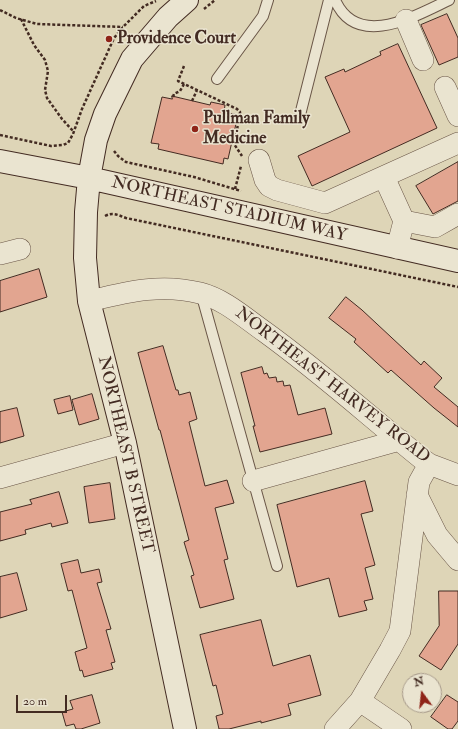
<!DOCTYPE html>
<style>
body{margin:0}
#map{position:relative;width:458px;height:729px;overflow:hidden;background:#ded5b7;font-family:"IM FELL Double Pica",serif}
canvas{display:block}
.north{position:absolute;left:402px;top:673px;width:40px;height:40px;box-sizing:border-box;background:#eae4d0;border:1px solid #a79a8a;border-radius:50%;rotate:345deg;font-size:11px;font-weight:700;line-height:16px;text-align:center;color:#432b22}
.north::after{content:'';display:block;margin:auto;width:14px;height:18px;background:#8f2418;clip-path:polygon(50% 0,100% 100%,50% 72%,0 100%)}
.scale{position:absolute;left:16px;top:695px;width:51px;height:18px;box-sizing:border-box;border:2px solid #432b22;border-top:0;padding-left:5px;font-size:12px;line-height:14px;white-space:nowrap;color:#432b22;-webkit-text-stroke:3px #eae4d0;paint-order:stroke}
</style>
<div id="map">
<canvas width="458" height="729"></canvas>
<div class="north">N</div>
<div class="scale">20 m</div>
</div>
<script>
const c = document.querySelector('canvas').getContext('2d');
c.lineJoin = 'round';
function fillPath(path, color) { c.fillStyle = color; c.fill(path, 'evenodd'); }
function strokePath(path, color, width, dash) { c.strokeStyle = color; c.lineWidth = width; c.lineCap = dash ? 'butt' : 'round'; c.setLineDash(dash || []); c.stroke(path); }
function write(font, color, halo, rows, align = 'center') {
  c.font = font + ' "IM FELL Double Pica",serif'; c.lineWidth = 3; c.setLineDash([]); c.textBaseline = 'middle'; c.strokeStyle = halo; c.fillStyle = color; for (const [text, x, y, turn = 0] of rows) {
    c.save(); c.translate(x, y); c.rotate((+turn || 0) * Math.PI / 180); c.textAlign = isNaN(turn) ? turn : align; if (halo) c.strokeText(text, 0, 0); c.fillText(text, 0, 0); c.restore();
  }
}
const building = new Path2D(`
 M447 14 458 38V57L439 65 421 25Z
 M398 44 437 128 312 186 298 156 350 132 325 77 344 69 345 72 381 55 380 52Z
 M172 96 210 105 211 102 225 105 224 112 238 115 228 159 224 158 223 164 158 149 159 144 151 143 162 97 172 99Z
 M458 162V201L433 214 416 186Z
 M39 269 47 297 0 312V281Z
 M346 297 362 310 421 365 424 361 442 378 434 387 458 407V427L434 408 391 370 388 373 354 342 356 339 329 318Z
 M163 346 176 390H178L179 395 190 392 197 419 189 422 205 486 227 480 234 503 215 508 228 559 224 560 234 599 200 608 191 576 194 575 184 542 189 540 160 430H159L138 353Z
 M262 367 264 374 267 373 269 378 276 377 277 382 283 381 284 386 290 385 298 415 325 408 332 434 260 452 253 426H255L241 373Z
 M92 394 99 419 79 425 72 400Z
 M70 396 73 410 58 414 54 400Z
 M17 408 24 436 0 443V412Z
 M365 481 373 511 361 514 375 565 365 568 373 599 364 601 367 610 339 617 329 578 297 587 277 505Z
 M110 483 115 519 89 523 84 487Z
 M59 492 68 523 52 527 51 523 25 530 26 534 0 541V512L32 504 30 500Z
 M78 560 81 573 99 569 102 582 97 583 111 629 106 630 115 662 111 663 113 669 84 677 82 670 80 671 75 652 87 648 72 590 68 591 61 564Z
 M17 573 27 610 0 618V577Z
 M439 591H458V644L441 670 419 656 439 626Z
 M261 620 273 666 310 655 321 695 288 704 291 715 261 723V721L229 729H219L216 716 223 714 216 685 213 686 200 635Z
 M92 695 100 723 81 729H76L74 724 66 726 62 712 73 709 70 701Z
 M447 695 458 702V721L452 729H448L431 717Z`);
const path = new Path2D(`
 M204 9 215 0
 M0 10 16 18 37 24 123 27
 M21 19 34 45 45 60 48 71 45 90 47 98 62 119 74 132
 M184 66 178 81 237 109 240 112V115L234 144 242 156
 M173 97 174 94 180 91 184 84
 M192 101 197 90
 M0 135 51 146 63 145 68 143 73 134 82 109 114 38 123 27 144 6 156 1
 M114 151 118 156 126 162 194 177 241 191
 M235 189 241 166
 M105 216C113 212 118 215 126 218L458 287`);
const lane = new Path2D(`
 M335 0C357 50 415 16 449 0
 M217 79 263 16 268 0
 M300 115 329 0
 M201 293 277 566`);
const street = new Path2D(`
 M406 20 423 60
 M445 87 458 116
 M259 160 265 180 269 186 277 190 325 203 458 143
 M384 177 404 221 397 248
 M404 221 435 227 458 214
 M0 254 20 249
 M89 301C127 292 161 283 200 293 224 299 245 318 265 332 319 371 369 416 421 458L429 464 458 475
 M0 478 125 443
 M253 481 400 440
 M417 495 437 535 458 560
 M360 701 401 729
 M335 729 360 701 390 650 400 631 419 482 429 464`);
const secondary = new Path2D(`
 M0 161 89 178 458 261
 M185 729 125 443 89 301 85 258 86 212 89 178 96 140 105 114 132 59 168 17 187 0`);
const markers = [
 [109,39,4,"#8f2418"],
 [195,129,4,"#8f2418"]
];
const poiNames = [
 ["Providence Court",117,39],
 ["Pullman Family",203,119],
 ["Medicine",203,139]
];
const streetNames = [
 ["NORTHEAST STADIUM WAY",229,210,13],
 ["NORTHEAST HARVEY ROAD",332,386,38],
 ["NORTHEAST B STREET",125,455,77]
];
fillPath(building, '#e2a590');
strokePath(building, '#432b22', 1);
strokePath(lane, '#6a5647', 12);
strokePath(street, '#6a5647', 22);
strokePath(secondary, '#432b22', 24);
strokePath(path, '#432b22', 2.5, [3, 2]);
strokePath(lane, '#eae4d0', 10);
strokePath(street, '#eae4d0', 21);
strokePath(secondary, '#eae4d0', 22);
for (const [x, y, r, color] of markers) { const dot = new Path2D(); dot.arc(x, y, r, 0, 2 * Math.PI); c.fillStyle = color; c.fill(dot); strokePath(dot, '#eae4d0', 1.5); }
write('bold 17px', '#432b22', '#eae4d0', poiNames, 'left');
write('17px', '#432b22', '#eae4d0', streetNames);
</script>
